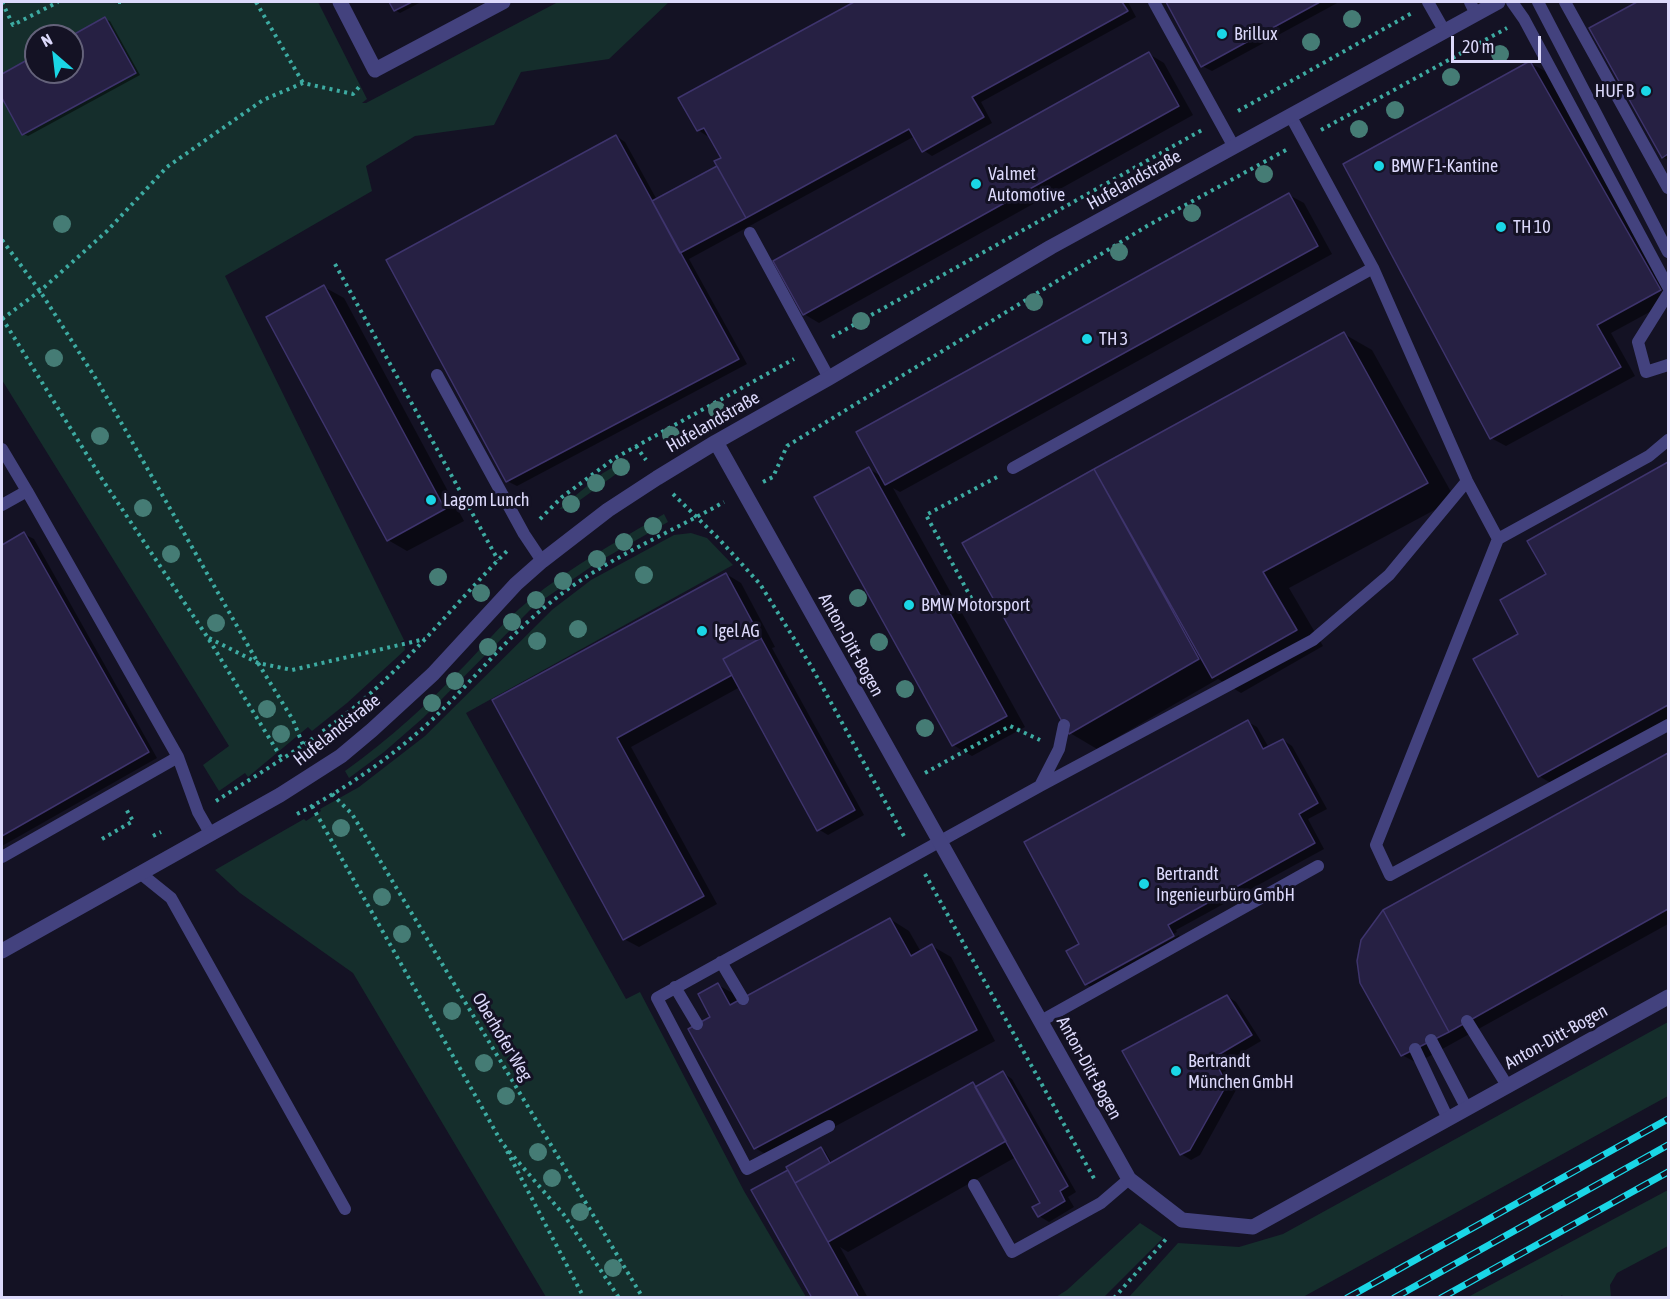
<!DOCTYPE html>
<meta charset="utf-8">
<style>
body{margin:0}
#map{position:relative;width:1670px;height:1299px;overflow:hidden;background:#141224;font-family:"Asap Condensed",sans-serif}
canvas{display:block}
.frame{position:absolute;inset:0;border:3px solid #dcd9fb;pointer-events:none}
.north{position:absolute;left:24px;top:24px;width:60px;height:60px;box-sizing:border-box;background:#141224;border:2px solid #64627a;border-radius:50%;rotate:332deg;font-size:16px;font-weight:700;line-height:24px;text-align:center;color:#dcd9fb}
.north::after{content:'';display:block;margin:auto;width:21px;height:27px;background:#1ad6e6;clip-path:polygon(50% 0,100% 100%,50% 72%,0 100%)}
.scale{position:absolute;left:1451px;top:36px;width:90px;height:27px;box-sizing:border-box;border:3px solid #dcd9fb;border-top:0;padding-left:8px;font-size:18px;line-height:21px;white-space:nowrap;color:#dcd9fb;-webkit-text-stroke:4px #141224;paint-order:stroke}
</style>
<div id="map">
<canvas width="1670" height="1299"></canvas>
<div class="frame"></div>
<div class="north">N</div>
<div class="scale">20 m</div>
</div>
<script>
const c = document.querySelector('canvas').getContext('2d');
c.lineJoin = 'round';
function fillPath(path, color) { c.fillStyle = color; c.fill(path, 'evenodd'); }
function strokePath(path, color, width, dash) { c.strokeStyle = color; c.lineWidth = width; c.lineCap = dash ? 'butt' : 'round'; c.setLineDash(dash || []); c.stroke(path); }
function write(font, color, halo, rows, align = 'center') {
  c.font = font + ' "Asap Condensed",sans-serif'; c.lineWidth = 6; c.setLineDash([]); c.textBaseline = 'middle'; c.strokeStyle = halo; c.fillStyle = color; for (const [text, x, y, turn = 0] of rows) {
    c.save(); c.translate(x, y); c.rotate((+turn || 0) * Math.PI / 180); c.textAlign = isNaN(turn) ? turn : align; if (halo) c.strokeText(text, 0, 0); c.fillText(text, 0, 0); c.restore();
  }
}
const green = new Path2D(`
 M2 2H318L367 99 362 103H366L558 2H669L609 59 521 72 494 125 415 136 366 166 372 191 225 276 404 640 400 642 402 645H404L405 650 347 703 312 731 308 727 248 777 245 773 219 791 203 765 229 746 2 380ZM36 36H72V72H36Z
 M627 459 630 464 569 508 559 509 603 473Z
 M664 514 668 522 598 562 534 606 423 718 384 752 349 778 345 771C390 739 430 702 468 662 485 644 501 625 519 609 563 571 614 543 664 514Z
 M691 533 707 538 733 565 466 713 626 999 640 992 744 1191 806 1297H546L353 973 240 893 215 870 304 819 306 821 321 811 320 809 359 787 425 736 553 609 591 580 674 535Z
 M1668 1022V1096L1303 1297H1129L1178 1243 1239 1247 1283 1234Z
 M1668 1190V1246L1617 1273 1610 1285 1611 1297 1564 1298 1562 1295 1558 1298 1468 1297Z
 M1140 1223 1163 1238 1104 1297H1056L1067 1290Z`);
const shadow = new Path2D(`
 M391 2H421L400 13 395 10Z
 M857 2H1128L1136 17 981 102 992 123 932 156 923 150 915 136 689 259 747 364 517 486 507 481 616 136 625 142 657 200 719 167 723 159 710 135 707 136 698 130 680 99Z
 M1167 2H1339L1212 71 1202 66Z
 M1640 2H1668V160L1663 157 1591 29Z
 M105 19 110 21 140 75 28 136 23 134 2 95V76L36 57V72H72Z
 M1149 54 1164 63 1193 115 819 323 804 314 775 262Z
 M1530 63 1545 71 1668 286V302L1611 333 1635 376 1506 446 1491 438Z
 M1289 195 1304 203 1332 254 900 492 893 488 1025 727 972 756 953 745 869 469 881 476Z
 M324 287 344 298 464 521 407 551 388 540Z
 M1344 334 1372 350 1455 499 1289 588 1323 646 1241 693 1218 679 1097 749 1070 733 964 544Z
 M1668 464V721L1554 785 1539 776 1520 634 1548 575 1529 541Z
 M24 534 34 539 157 758 2 846V546Z
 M726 574 741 583 775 647 772 648 864 815 828 835 818 829 740 687 631 747 717 904 639 947 624 939 494 700Z
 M1248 722 1257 727 1269 748 1283 740 1292 746 1327 809 1308 819 1324 849 1176 930 1177 932 1089 981V984L1179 935 1182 942 1095 989 1086 984 1081 944Z
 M1668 755V924L1417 1063 1402 1055 1384 911Z
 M890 919 909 931 921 952 932 946 951 957 995 1041 774 1159 755 1148 712 1018 718 985 738 996 741 1001Z
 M1227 996 1236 1002 1261 1041 1222 1064 1236 1090 1200 1155 1191 1160 1181 1154Z
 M1003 1073 1012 1079 1076 1192 1068 1197 1074 1207 1049 1222 1039 1216 1043 1203 1016 1157 848 1252 840 1247 868 1298H813L788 1172 821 1149 825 1151 832 1163 973 1084 978 1087Z`);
const building = new Path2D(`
 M389 2H412L394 11Z
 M854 2H1122L1128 11 972 97 984 117 922 152 909 129 746 218 714 161 721 158 704 128 697 131 678 98Z
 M1166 2H1320L1201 67Z
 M1637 2H1668V154L1662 158 1589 28Z
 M105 17 136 73 22 135 2 98V74L36 55V72H72L71 36Z
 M1149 52 1179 106 803 315 773 261Z
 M1530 61 1661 290 1597 325 1621 367 1490 439 1343 164Z
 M616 135 739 359 506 482 386 260Z
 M717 166 746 218 680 253 652 201Z
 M1289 193 1318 246 885 485 856 432Z
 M324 285 445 509 387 541 266 317Z
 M1344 332 1428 483 1263 572 1297 630 1212 678 1094 469Z
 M1668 462V705L1538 777 1473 659 1518 634 1500 600 1546 574 1527 541Z
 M869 467 1007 716 952 746 814 497Z
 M1094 469 1199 659 1069 734 962 543Z
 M24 532 149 752 2 836V545Z
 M726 573 761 638 723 659 732 675 617 738 704 896 623 940 492 700Z
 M761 638 855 810 817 831 723 659Z
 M1248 720 1263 749 1283 739 1318 803 1299 814 1315 843 1168 925 1174 936 1085 985 1066 951 1079 944 1024 842Z
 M1668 753V909L1449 1032 1383 910Z
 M1383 910 1449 1032 1401 1056 1360 983 1357 961 1361 940Z
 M890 918 911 956 932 944 977 1030 754 1149 688 1029 710 1017 698 994 718 983 730 1005Z
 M1227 995 1252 1035 1213 1058 1227 1084 1190 1150 1180 1155 1122 1051Z
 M1003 1071 1068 1186 1060 1191 1065 1201 1038 1217 1032 1207 1040 1203 975 1087Z
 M973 1082 1006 1141 828 1242 795 1183Z
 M821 1147 830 1163 795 1183 786 1167Z
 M788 1170 795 1183 859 1298H812L751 1190Z`);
const path = new Path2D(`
 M2 2 13 25 58 2
 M118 2H123
 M256 2 303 83
 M1238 111 1412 13
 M1321 130 1507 28
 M2 240 40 291 98 382 258 663 293 720 303 745
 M335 264 498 560
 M2 318 102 479 208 638 282 759
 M2 319 40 291 107 231 167 167 263 100 303 83 353 94 360 86
 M832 337 1202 130
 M636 446 646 460
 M763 482 773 477 787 446 1147 226 1286 150
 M673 494 719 539 760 584 811 666 905 838
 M540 519 562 497 615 458 794 359
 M975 605 926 515 997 477
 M209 638 258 663 292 670 425 639
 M925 773 1010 726 1040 740
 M332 794 352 814 643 1298
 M216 801C263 771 312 742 356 706 412 659 457 601 509 549
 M312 806 502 1143 564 1215 619 1298
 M297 814C346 789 399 752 438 714 476 677 509 635 551 602 603 560 666 535 724 502
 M153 836 161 832
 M102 839 133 821 126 809
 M925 874 1096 1182
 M507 1151 584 1298
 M1114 1298 1167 1238`);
const lane = new Path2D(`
 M1154 2 1234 147
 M1428 2 1445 32
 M1470 2 1476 14
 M1512 2 1524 19 1668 287
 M1538 2 1668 252
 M1565 2 1668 188
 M750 233 829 378
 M1373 268 1467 481 1498 539 1376 845 1390 875 1668 725
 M1668 294 1638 342 1646 372 1668 365
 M437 375 524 534 542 561
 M2 449 27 491
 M1013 468 1373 268 1290 115
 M2 505 27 491 178 757 2 857
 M1498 539 1649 456 1668 440
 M178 757 198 812 210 833
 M1040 786 1313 640 1389 575 1467 481
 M140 873 171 898 345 1209
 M721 962 743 999
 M675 987 697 1024
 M1041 1021 1318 866
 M1467 1021 1508 1087
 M1431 1040 1467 1109
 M1415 1049 1448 1119
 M829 1126 747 1169 657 998 1040 786 1059 749 1064 725
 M974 1185 1012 1252 1101 1203 1129 1179`);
const street = new Path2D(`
 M340 2 375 70 503 2
 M716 442 1129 1179 1182 1220 1253 1227 1668 997
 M2 951 280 795 341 756 372 730 433 674 516 584 542 561 608 510 657 478 716 442 829 378 1051 247 1498 2`);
const rail = new Path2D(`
 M1347 1298 1668 1119
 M1394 1298 1668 1145
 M1441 1298 1668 1172`);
const trees = [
 [1352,19],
 [1311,42],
 [1500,54],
 [1451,77],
 [1395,110],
 [1359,129],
 [1264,174],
 [1192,213],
 [62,224],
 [1119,252],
 [1034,302],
 [861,321],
 [54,358],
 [717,410],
 [671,435],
 [100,436],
 [621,467],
 [596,483],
 [571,504],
 [143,508],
 [653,526],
 [624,542],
 [171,554],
 [597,559],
 [644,575],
 [438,577],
 [563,581],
 [481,593],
 [858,598],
 [536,600],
 [512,622],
 [216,623],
 [578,629],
 [537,641],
 [879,642],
 [488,647],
 [455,681],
 [905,689],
 [432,703],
 [267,709],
 [925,728],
 [281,734],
 [341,828],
 [382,897],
 [402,934],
 [452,1011],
 [484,1063],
 [506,1096],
 [538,1152],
 [552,1178],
 [580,1212],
 [613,1268]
];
const markers = [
 [1222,34,6,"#1ad6e6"],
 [1646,91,6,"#1ad6e6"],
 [1379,166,6,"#1ad6e6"],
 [976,184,6,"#1ad6e6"],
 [1501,227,6,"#1ad6e6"],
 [1087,339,6,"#1ad6e6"],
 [431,500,6,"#1ad6e6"],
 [909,605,6,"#1ad6e6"],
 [702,631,6,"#1ad6e6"],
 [1144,884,6,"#1ad6e6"],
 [1176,1071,6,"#1ad6e6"]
];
const poiNames = [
 ["Brillux",1234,34],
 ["HUF B",1634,91,"right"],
 ["BMW F1-Kantine",1391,166],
 ["Valmet",988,174],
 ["Automotive",988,195],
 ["TH 10",1513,227],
 ["TH 3",1099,339],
 ["Lagom Lunch",443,500],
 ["BMW Motorsport",921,605],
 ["Igel AG",714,631],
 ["Bertrandt",1156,874],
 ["Ingenieurbüro GmbH",1156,895],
 ["Bertrandt",1188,1061],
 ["München GmbH",1188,1082]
];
const streetNames = [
 ["Hufelandstraße",1134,180,-29],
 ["Hufelandstraße",713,422,-30],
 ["Anton-Ditt-Bogen",851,645,61],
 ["Hufelandstraße",337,730,-38],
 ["Oberhofer Weg",502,1037,59],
 ["Anton-Ditt-Bogen",1556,1037,-29],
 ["Anton-Ditt-Bogen",1089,1068,61]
];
fillPath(green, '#152e2c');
fillPath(shadow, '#0007');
fillPath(building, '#262043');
strokePath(building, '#3e346d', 1.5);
strokePath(path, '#3daba2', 4, [3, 4.5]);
strokePath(lane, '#43427e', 12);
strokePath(street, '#43427e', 15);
strokePath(rail, '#1ad6e6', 7);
strokePath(rail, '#141224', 4.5, [14]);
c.fillStyle = '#457c75';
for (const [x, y] of trees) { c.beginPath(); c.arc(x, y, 9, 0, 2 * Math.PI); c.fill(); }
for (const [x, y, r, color] of markers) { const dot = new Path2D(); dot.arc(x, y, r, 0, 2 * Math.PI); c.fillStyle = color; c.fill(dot); strokePath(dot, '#141224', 2); }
write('18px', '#dcd9fb', '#141224', poiNames, 'left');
write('18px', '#dcd9fb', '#141224', streetNames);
</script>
